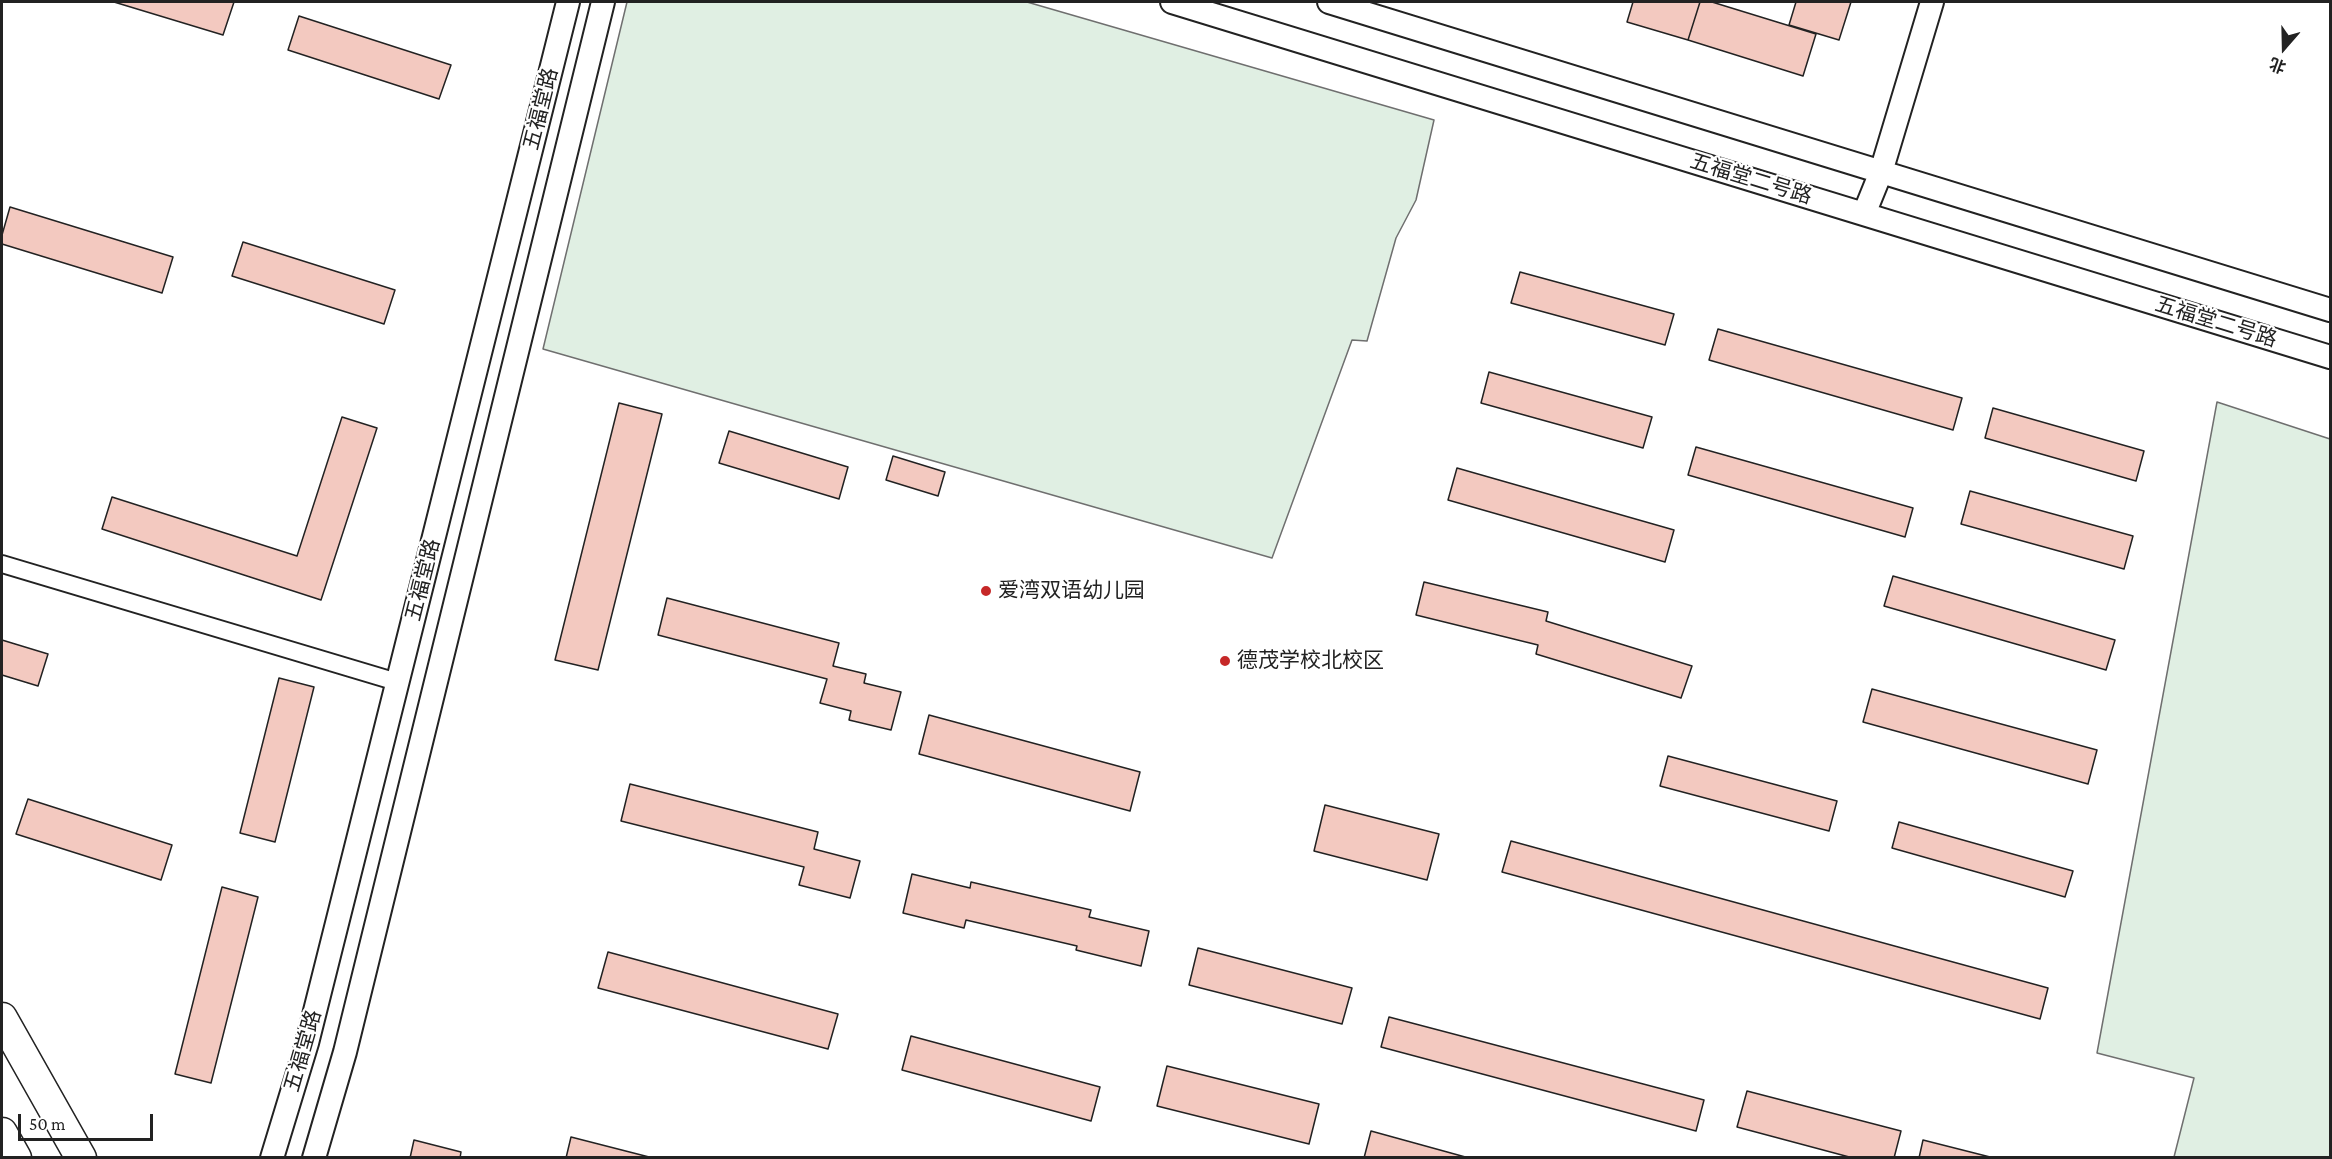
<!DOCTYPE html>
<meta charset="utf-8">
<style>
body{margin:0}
#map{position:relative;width:2332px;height:1159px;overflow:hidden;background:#fff;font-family:"Crimson Pro","Noto Sans SC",serif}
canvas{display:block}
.frame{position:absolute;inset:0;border:3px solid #222;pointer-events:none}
.north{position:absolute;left:2254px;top:18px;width:60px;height:60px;-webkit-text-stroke:4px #fff;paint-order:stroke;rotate:200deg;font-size:16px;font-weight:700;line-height:24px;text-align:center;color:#222}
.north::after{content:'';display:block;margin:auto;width:21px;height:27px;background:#222;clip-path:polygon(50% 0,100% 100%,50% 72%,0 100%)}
.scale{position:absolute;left:18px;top:1114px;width:135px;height:27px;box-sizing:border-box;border:3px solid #222;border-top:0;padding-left:8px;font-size:18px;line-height:21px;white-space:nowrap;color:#222;-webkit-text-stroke:4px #fff;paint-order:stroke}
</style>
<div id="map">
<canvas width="2332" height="1159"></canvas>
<div class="frame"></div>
<div class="north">北</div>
<div class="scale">50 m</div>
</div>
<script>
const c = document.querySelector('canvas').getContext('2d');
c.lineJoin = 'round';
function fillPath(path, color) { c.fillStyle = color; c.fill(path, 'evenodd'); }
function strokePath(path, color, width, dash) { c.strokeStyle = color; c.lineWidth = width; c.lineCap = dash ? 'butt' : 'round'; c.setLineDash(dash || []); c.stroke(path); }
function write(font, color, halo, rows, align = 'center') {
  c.font = font + ' "Crimson Pro","Noto Sans SC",serif'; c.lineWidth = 4.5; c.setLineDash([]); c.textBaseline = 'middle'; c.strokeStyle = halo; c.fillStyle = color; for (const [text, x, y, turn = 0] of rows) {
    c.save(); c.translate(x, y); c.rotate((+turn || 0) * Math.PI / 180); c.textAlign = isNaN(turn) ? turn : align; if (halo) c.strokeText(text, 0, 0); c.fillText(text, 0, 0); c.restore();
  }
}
const green = new Path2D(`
 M627 2H1027L1434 120 1416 200 1396 238 1367 341 1352 340 1272 558 543 349Z
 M2217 402 2330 439V1157H2174L2194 1078 2097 1053Z`);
const building = new Path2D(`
 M114 2H234L223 35Z
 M1633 2H1700L1688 40 1627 22Z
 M1700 2H1712L1816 34 1803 76 1688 40Z
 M1796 2H1851L1839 40 1789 25Z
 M299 16 451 65 439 99 288 50Z
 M10 207 173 257 162 293 2 244V235Z
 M243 242 395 290 384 324 232 276Z
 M1520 272 1674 314 1665 345 1511 303Z
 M1718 329 1962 398 1953 430 1709 360Z
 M1489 372 1652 417 1643 448 1481 403Z
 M619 403 662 414 598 670 555 660Z
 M1993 408 2144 451 2136 481 1985 438Z
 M342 417 377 428 321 600 102 529 112 497 297 556Z
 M729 431 848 467 839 499 719 463Z
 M1696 447 1913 508 1905 537 1688 475Z
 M893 456 945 472 938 496 886 480Z
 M1457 468 1674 530 1665 562 1448 500Z
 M1970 491 2133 536 2124 569 1961 524Z
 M1893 576 2115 640 2106 670 1884 606Z
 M1424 582 1548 612 1546 621 1692 666 1681 698 1536 654 1538 645 1416 615Z
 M667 598 839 643 833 666 866 674 864 683 901 692 891 730 849 720 851 711 820 703 827 679 658 635Z
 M2 640 48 654 38 686 2 675Z
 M279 678 314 687 275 842 240 833Z
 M1872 689 2097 750 2088 784 1863 722Z
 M929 715 1140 772 1130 811 919 754Z
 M1668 756 1837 801 1829 831 1660 786Z
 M630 784 818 832 814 849 860 861 850 898 799 885 804 867 621 821Z
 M28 799 172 845 161 880 16 834Z
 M1325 805 1439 834 1427 880 1314 851Z
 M1899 822 2073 871 2065 897 1892 848Z
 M1511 841 2048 988 2040 1019 1502 872Z
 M912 874 970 888 971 882 1091 910 1089 917 1149 931 1141 966 1076 950 1077 946 966 920 964 928 903 913Z
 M222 887 258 897 211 1083 175 1074Z
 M1198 948 1352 988 1342 1024 1189 985Z
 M608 952 838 1014 828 1049 598 988Z
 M1389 1017 1704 1100 1696 1131 1381 1047Z
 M911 1036 1100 1087 1091 1121 902 1070Z
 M1167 1066 1319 1104 1309 1144 1157 1106Z
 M1747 1091 1901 1131 1894 1158H1853L1737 1127Z
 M1371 1131 1469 1158H1364Z
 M571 1137 653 1158H566Z
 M414 1140 461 1152 460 1158H410Z
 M1923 1140 1994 1158H1919Z`);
const street = new Path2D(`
 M2 564 397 682`);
const secondary = new Path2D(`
 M1172 2 2330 357
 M1329 2 2330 310
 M1864 214 1881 172 1932 2
 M272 1158 307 1043 568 2
 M314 1158 345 1052 603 2`);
const highway = new Path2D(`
 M2 1018 81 1158
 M2 1133 16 1158`);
const markers = [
 [986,591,6,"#c62828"],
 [1225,661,6,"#c62828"]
];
const streetNames = [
 ["五福堂路",541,109,-76],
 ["五福堂二号路",1751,179,17],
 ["五福堂二号路",2216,322,17],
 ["五福堂路",423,580,-76],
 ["五福堂路",303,1051,-74]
];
const poiNames = [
 ["爱湾双语幼儿园",998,591],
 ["德茂学校北校区",1237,661]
];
fillPath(green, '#e0efe3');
strokePath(green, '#6f6f6f', 1.5);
fillPath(building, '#f3c9c0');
strokePath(building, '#222', 1.5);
strokePath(street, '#222', 20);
strokePath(secondary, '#222', 26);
strokePath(highway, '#222', 33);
strokePath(street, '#fff', 16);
strokePath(secondary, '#fff', 22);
strokePath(highway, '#fff', 30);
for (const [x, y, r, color] of markers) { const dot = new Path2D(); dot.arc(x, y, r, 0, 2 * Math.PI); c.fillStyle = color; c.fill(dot); strokePath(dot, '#fff', 2); }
write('21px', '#222', '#fff', streetNames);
write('21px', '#222', '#fff', poiNames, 'left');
</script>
